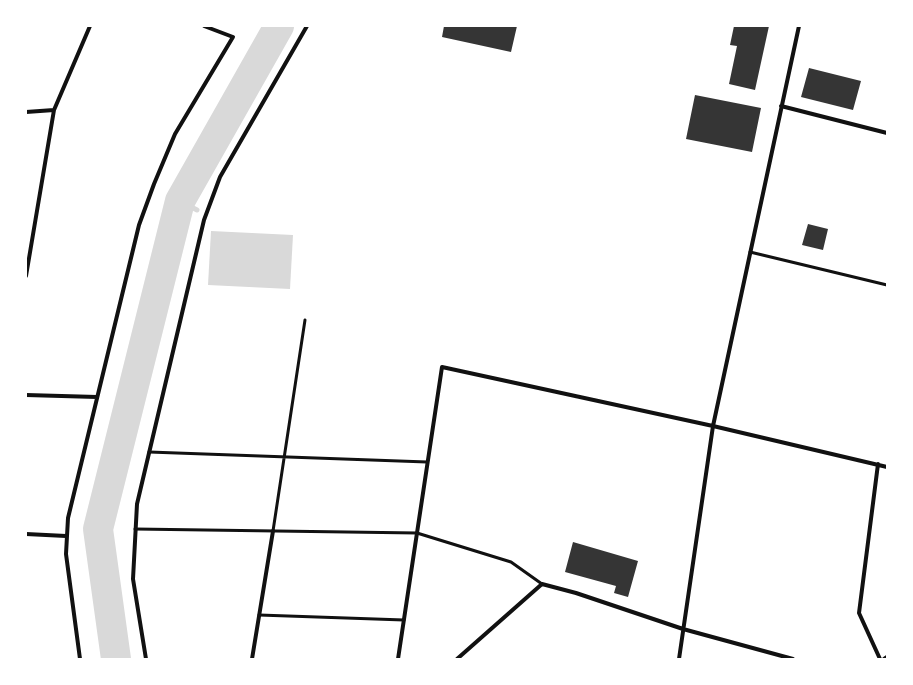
<!DOCTYPE html>
<style>
body{margin:0}
#map{position:relative;width:913px;height:685px;overflow:hidden;background:#fff;font-family:Karla,sans-serif}
canvas{display:block}
.frame{position:absolute;inset:0;border:27px solid #fff;pointer-events:none}
</style>
<div id="map">
<canvas width="913" height="685"></canvas>
<div class="frame"></div>
</div>
<script>
const c = document.querySelector('canvas').getContext('2d');
c.lineJoin = 'round';
function fillPath(path, color) { c.fillStyle = color; c.fill(path, 'evenodd'); }
function strokePath(path, color, width, dash) { c.strokeStyle = color; c.lineWidth = width; c.lineCap = dash ? 'butt' : 'round'; c.setLineDash(dash || []); c.stroke(path); }
const water = new Path2D(`
 M211 231 293 235 290 289 208 285Z`);
const stream = new Path2D(`
 M180 201 197 210`);
const river = new Path2D(`
 M116 659 98 529 180 201 279 26`);
const building = new Path2D(`
 M444 26H517L511 52 442 37Z
 M734 26H769L755 90 729 84 737 46 730 45Z
 M809 68 861 81 853 110 801 97Z
 M695 95 761 108 752 152 686 139Z
 M808 224 828 229 823 250 802 245Z
 M573 542 638 561 628 597 614 593 616 586 565 572Z`);
const service = new Path2D(`
 M750 252 887 285
 M149 452 427 462
 M135 529 417 533 511 562 542 584
 M273 531 305 320
 M259 615 404 620`);
const minor = new Path2D(`
 M781 106 887 133
 M26 112 54 110
 M26 276 54 110 90 26
 M26 395 97 397
 M878 464 859 613 880 659
 M26 534 66 536
 M80 659 66 554 68 518 139 225 154 184 175 134 233 37 204 26
 M146 659 133 579 137 504 204 220 220 177 307 26
 M252 659 273 531
 M398 659 442 367 713 426 887 467
 M457 659 542 584 576 593 683 629 793 659
 M679 659 713 426 799 26
 M884 659 887 657`);
fillPath(water, '#d9d9d9');
strokePath(stream, '#d9d9d9', 5);
strokePath(river, '#d9d9d9', 30);
fillPath(building, '#353535');
strokePath(service, '#111', 3);
strokePath(minor, '#111', 4);
</script>
